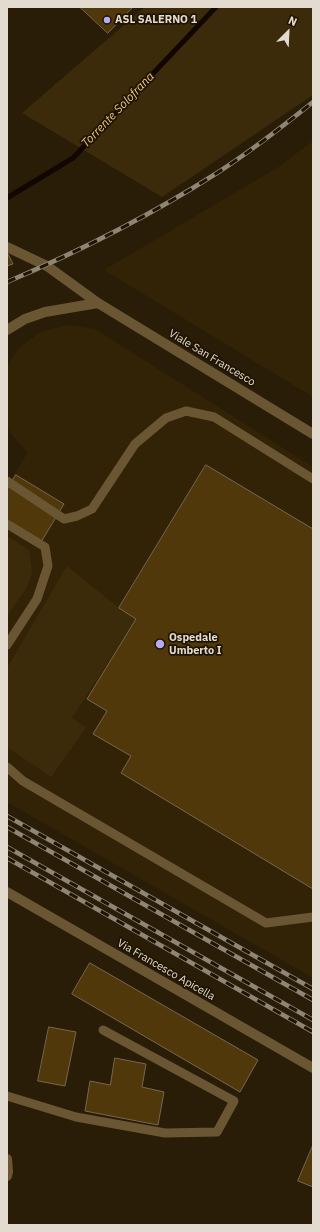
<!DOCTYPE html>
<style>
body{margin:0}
#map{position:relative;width:320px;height:1232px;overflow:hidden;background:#291d08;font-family:"IBM Plex Sans",sans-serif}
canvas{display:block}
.frame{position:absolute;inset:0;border:8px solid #e3dbcf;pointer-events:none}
.north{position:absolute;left:268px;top:12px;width:40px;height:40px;-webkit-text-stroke:3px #1f1401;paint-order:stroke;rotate:24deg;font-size:11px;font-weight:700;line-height:16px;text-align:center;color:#e3dbcf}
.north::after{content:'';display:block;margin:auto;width:14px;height:18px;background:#e3dbcf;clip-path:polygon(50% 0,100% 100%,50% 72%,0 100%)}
</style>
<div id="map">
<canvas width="320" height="1232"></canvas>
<div class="frame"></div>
<div class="north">N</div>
</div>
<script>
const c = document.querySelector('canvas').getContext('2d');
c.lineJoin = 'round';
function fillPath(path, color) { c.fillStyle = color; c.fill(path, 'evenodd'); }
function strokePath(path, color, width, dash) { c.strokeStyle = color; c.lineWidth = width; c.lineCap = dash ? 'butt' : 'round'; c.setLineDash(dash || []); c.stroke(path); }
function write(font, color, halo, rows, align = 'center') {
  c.font = font + ' "IBM Plex Sans",sans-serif'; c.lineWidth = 3.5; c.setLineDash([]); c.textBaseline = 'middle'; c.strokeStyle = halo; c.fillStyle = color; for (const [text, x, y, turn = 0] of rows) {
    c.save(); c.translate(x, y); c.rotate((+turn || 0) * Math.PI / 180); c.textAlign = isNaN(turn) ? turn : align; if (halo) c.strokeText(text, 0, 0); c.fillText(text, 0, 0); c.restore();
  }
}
const built = new Path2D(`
 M313 141V397L104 270 277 168Z
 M67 325 95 329 313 467V978L7 802V486L28 452 14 438 7 427V367L18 349 40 332Z`);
const green = new Path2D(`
 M145 7H313V95L162 197 22 113Z
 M7 536 29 550 32 572 27 587 7 616Z
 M67 566 119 608 136 619 72 718 86 728 51 777 7 747V668Z`);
const stream = new Path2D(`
 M7 198 73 158 216 7`);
const building = new Path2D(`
 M80 7H133L108 33Z
 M7 252 13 264 7 266Z
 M206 465 313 529V889L121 773 131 756 93 734 107 711 87 699 136 619 119 608Z
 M16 475 64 504 38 547 7 528V490Z
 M90 963 258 1060 240 1092 72 994Z
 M49 1027 76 1032 65 1086 38 1081Z
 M115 1058 146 1064 142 1087 164 1092 158 1125 85 1111 90 1081 110 1085Z
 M313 1145V1187L298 1181Z`);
const service = new Path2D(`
 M7 481 64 519 77 516 92 509 135 444 166 418 186 411 214 417 313 479
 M7 524 45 547 48 566 37 599 7 645
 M7 767 23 781 266 923 313 917
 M7 1096 76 1117 165 1133 217 1132 234 1101 103 1030`);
const minor = new Path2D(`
 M7 247 47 266 98 303 313 434
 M7 330 25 319 45 312 98 303
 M7 892 313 1068
 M7 1159 8 1172 7 1176`);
const rail = new Path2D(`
 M7 282C80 251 151 215 217 173 251 151 282 127 313 102
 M7 816 313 989
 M7 827 313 1000
 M7 847 313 1020
 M7 858 313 1032`);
const markers = [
 [107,20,4,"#b5acf8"],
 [160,644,5,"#b5acf8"]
];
const poiNames = [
 ["ASL SALERNO 1",115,20],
 ["Ospedale",169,638],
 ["Umberto I",169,651]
];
const streetNames = [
 ["Viale San Francesco",212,358,31],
 ["Via Francesco Apicella",166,970,30]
];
const waterNames = [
 ["Torrente Solofrana",118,110,-46]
];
fillPath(built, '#332306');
fillPath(green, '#3c2b0b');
strokePath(stream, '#110600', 5);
fillPath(building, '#50380b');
strokePath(building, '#766751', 1);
strokePath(service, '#6b5634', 9);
strokePath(minor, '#6b5634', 10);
strokePath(rail, '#8f8575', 4.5);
strokePath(rail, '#1f1401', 3, [9]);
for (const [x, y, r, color] of markers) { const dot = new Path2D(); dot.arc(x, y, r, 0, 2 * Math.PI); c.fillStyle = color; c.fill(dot); strokePath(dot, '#1f1401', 1.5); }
write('bold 11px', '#e3dbcf', '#1f1401', poiNames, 'left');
write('11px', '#e3dbcf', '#1f1401', streetNames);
write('italic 12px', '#eec582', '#1f1401', waterNames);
</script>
